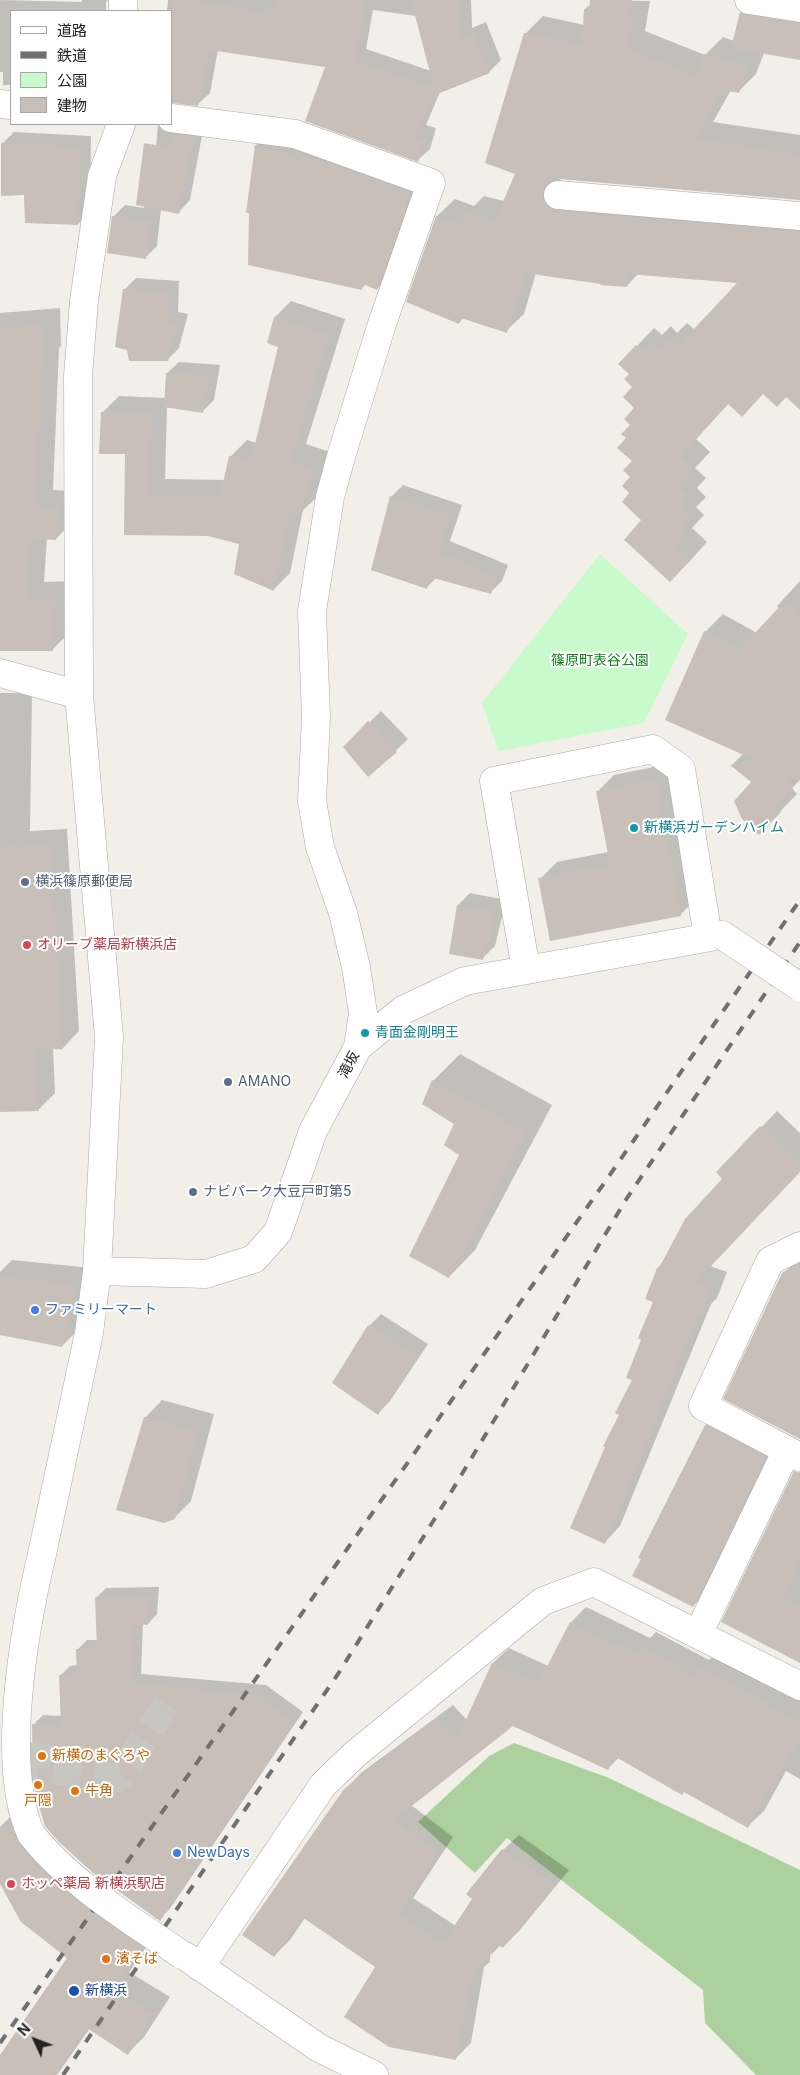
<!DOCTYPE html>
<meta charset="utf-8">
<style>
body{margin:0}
#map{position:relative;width:800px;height:2075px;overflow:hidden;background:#f2efe9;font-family:Inter,"Noto Sans JP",sans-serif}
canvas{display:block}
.legend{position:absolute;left:10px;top:10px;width:162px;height:115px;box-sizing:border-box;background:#fff;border:1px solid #a7a7a7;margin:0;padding:6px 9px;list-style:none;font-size:15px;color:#222}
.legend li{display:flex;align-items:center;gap:10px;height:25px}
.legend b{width:25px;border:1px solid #a7a7a7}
.north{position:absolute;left:10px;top:2015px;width:50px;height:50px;-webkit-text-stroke:4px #fff;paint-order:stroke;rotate:313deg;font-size:14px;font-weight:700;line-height:20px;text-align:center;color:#222}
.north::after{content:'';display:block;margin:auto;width:18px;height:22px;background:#222;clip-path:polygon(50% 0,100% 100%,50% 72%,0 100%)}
</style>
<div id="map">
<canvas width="800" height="2075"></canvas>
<ul class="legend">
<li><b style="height:6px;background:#fff"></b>道路</li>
<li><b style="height:6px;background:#707070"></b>鉄道</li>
<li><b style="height:14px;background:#c8facc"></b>公園</li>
<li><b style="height:14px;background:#c7bfb8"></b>建物</li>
</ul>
<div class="north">N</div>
</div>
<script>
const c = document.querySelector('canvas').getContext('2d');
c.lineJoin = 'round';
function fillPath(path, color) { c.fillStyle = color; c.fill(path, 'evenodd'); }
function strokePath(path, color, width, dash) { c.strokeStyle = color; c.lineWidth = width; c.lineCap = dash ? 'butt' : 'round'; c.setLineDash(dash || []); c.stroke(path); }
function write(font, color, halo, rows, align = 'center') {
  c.font = font + ' Inter,"Noto Sans JP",sans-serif'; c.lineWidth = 4; c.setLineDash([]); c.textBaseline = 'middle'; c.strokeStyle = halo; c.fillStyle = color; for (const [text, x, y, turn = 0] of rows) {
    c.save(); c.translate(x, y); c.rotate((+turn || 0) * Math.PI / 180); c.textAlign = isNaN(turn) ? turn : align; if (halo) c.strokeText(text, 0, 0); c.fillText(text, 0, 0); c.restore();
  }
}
const forest = new Path2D(`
 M514 1743 609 1778 800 1870V2075H756L705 2023 703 1990 507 1838 475 1873 418 1822 489 1756Z`);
const park = new Path2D(`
 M600 554 688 634 644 723 498 751 482 703Z`);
const shadow = new Path2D(`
 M0 0 82 2V0H108L106 1V11H11V85H3V72H0Z
 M168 0H471L472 28 486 22 501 60 489 72 440 92 426 125 436 128 430 149 418 160 327 66 218 50 210 93 198 104 171 11H167ZM373 10 416 16 431 71 366 49Z
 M591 0 650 1 645 31 705 55 723 37 734 41 741 13 753 1 800 11V59L764 53 756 74 738 92 731 90 713 122 800 135V199L560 178 561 183 800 213V392L786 395 763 393 729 403 696 439 710 452 695 468 706 478 697 488 706 497 696 507 704 515 692 528 707 542 688 563 643 520 631 493 633 461 628 438 636 408 631 374 620 364 654 328 662 335 671 326 677 333 687 323 695 330 740 282 638 274 627 286 536 273 524 314 506 331 463 318 459 323 408 301 437 216 455 199 474 206 484 196 504 201 516 173 525 34 543 16 584 25 585 9 591 4Z
 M158 124 204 125 190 200 179 212 161 209 157 246 145 258 113 217 125 205 144 208 155 160Z
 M14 132 91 136 90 212 78 224 26 194 2 144Z
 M268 133 420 180 389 277 377 289 366 284 361 289 247 212 256 145Z
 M136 278 179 281 178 312 188 314 179 348 167 360 124 290Z
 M291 301 345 319 306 444 330 452 316 498 303 510 290 573 274 589 241 543 208 535 125 534 126 453 102 413 119 396 165 398 167 373 179 362 220 365 214 400 202 412 167 407 165 479 225 480 230 457 247 440 257 443 280 346 275 317Z
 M60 308 61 346 59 348 53 490 76 491 74 520 56 539 47 538 44 582 73 581 71 631 52 650H0V313Z
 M403 485 462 505 450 541 508 565 502 581 490 593 437 577 426 588 391 497Z
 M800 581V780L792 788 797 794 759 833 752 782 732 765 743 754 705 632 723 614 757 633 779 609 777 606Z
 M0 693H32L30 831 67 829 79 1031 63 1048H53L55 1093 39 1109 0 1110Z
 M381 711 408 739 369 776 345 747Z
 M673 763 697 898 680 915 540 879 557 862 608 852 597 792 614 775Z
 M470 893 506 900 495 946 483 958 450 953 458 905Z
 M460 1054 552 1105 475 1250 449 1277 461 1155 456 1123 423 1104 433 1081Z
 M777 1111 800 1133V1171L710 1266 727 1272 717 1298 711 1304 620 1526 605 1542 621 1414 633 1379 655 1301 658 1268 724 1179 718 1172Z
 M800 1259V1438L783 1273Z
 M12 1260 92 1268 79 1329 62 1346 0 1334V1272Z
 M381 1314 428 1344 390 1401 378 1413 369 1326Z
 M162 1400 214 1414 191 1501 174 1518 145 1418Z
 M718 1414 777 1445 705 1594 693 1606 640 1557 706 1425Z
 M800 1472V1663L723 1621 790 1482Z
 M159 1587 157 1614 148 1624 143 1623 141 1674 266 1685 303 1712 169 1910 159 1919 34 1724 43 1715 62 1716 60 1676 70 1666 78 1665 77 1650 87 1640H98L96 1598 106 1588Z
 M586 1607 650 1638 656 1632 709 1660 717 1652 800 1698V1779L786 1771 764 1811 748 1826 685 1791 619 1757 608 1769 513 1725 411 1805 453 1837 413 1898 456 1926 503 1850 519 1835 569 1870 519 1931 503 1947 500 1945 490 1954V1962L484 1967 471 2043 455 2059 376 1966 305 1918 290 1940 274 1956 345 1790 361 1773 453 1705 467 1720 493 1663 509 1648 548 1666 571 1622Z
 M28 1809 69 1863 158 1930 129 1972 170 1997 144 2037 128 2053 90 2028 57 2075H0V2056L69 1958 0 1881V1827L9 1818Z`);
const building = new Path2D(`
 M171 0H188L264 12 265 8 273 10 275 0H366L355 61 434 88 411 0H460L461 38 474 33 490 73 435 95V92L415 137 425 140 418 162 305 121 325 67 209 50 198 106 171 103Z
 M590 0H632L627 17 633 18 628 49 697 76 704 54 748 67 739 93 724 90 696 139 800 155V200L559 179 551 181 545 186 543 193 544 202 549 208 557 211 800 231V410L786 397 777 407 763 394 742 417 728 404 680 457 694 470 679 486 690 496 680 506 690 515 680 526 688 533 676 546 691 560 670 582 624 540 641 520 622 502 629 493 622 486 630 477 623 470 632 461 617 448 626 438 621 434 630 425 624 419 634 408 623 397 632 387 624 379 629 374 618 364 636 345 644 352 652 343 659 350 669 339 677 347 737 283 628 274 627 287 600 285 601 284 525 273 507 333 461 318 459 324 406 302 436 216 462 225 465 213 495 220 515 174 485 163 524 33 582 45 584 9 589 10Z
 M740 12 747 15 800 23V60L731 48Z
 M171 134 193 137 179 214 136 205 144 143 171 148Z
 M1 143 80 147 78 225 25 223 24 195 1 196Z
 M255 145 293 156 295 151 409 192 405 204 407 205 377 290 363 284 362 290 248 265 249 213H246Z
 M112 216 150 222 146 259 107 253Z
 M123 289 168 292 167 324 177 326 168 361H129L127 350 115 347Z
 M274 317 329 336 290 461 314 469 299 516 290 513 274 591 234 574 239 544 208 536 124 535 125 454H99L101 412 151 414 149 495 220 496 229 456 251 461 278 347 267 343Z
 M42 325 43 365H41L36 507 58 508 56 540 30 539 27 600 55 599 53 651H0V329Z
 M166 373 209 376 203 413 164 407Z
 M390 496 451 516 439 553 497 577 491 594 430 577 427 589 371 570Z
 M785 601 800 614V780L792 777 788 782 793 788 775 807 781 812 759 835 742 819 734 801 751 782 730 765 755 760 665 720 704 631 739 650Z
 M368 721 397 752 368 777 343 747Z
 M656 780 681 916 550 941 538 878 610 865 596 791Z
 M50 845 63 1049 35 1050 39 1111 0 1112V847Z
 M457 905 495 912 483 960 449 954Z
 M432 1080 526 1132 449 1278 409 1256 459 1155 444 1145 454 1124 422 1104Z
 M760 1126 800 1163V1172L696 1282 712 1288 702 1315H698L605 1544 570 1528 605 1447 603 1446 619 1415 615 1413 632 1380 626 1378 641 1340 638 1338 653 1302 645 1299 657 1268H659L685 1219 722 1179 716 1172Z
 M800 1263V1439L723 1399 782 1273Z
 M0 1277 75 1284 62 1347 0 1335Z
 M368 1325 417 1356 378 1415 332 1383Z
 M144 1417 198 1431 175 1519 164 1523 116 1510Z
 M705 1425 766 1457 693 1607 632 1576 641 1559 638 1558Z
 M794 1471 800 1473V1560L783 1598 800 1607V1663L721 1622Z
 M150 1596 148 1625 134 1624 132 1683 256 1695 294 1722 160 1921 92 1872 58 1841 45 1826 36 1796 33 1771 32 1724 61 1726 59 1675 77 1673 76 1649H97L95 1597Z
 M570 1622 636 1654 639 1647 695 1676 700 1667 800 1722V1737L748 1828 684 1792 682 1795 614 1756 608 1770 513 1726 394 1820 438 1853 398 1914 443 1943 472 1899 466 1894 502 1849 554 1886 503 1948 500 1946 475 1970V1979H470L456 2060 389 2047 344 2017 375 1967 302 1917 274 1957 242 1935 344 1789 437 1720 456 1741 492 1663 538 1684Z
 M12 1825 19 1844 53 1880 92 1912 142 1947 114 1989 154 2014 128 2055 87 2028 53 2075H0V2055L67 1958 21 1922 0 1884V1830Z`);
const minorTunnel = new Path2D(`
 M38 1743 36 1768 119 1778 168 1703`);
const minor = new Path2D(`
 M123 0V11
 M749 0 800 8
 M0 104 11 105
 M171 118 295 134 431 183 382 324 342 453 330 497 312 611 316 718 312 801 320 847 343 913 356 967 363 1013 358 1047
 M558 195 800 216
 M0 673 79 695
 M526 970 494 781 653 749 681 769 708 937
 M800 1246 770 1261 703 1406 800 1457
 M97 1271 206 1274 254 1259 278 1232 313 1131 358 1047 403 1010 465 981 722 935
 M42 1554 89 1333 97 1271 109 1037 79 695 78 376 84 301 102 176 121 124
 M698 1634 787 1450
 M185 1956 319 2048 374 2075
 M200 1967 323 1785 354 1755 543 1601 594 1582 800 1686`);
const rail = new Path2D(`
 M0 2043 607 1179 800 900
 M63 2075 338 1674 447 1499 627 1198 800 942`);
const minorBridge = new Path2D(`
 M722 935 800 987
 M42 1554C24 1630 0 1766 31 1834 69 1883 131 1920 182 1955`);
const markers = [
 [634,828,5,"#0f9aa8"],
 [25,882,5,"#5c6f8a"],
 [27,945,5,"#e0444e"],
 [365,1033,5,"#0f9aa8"],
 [228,1082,5,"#5c6f8a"],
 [193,1192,5,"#5c6f8a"],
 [35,1310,5,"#3f7fe0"],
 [42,1756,5,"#e8710a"],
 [38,1785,5,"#e8710a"],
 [75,1791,5,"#e8710a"],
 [177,1853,5,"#3f7fe0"],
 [11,1884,5,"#e0444e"],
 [106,1959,5,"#e8710a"],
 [74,1991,6,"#1a4fb4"]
];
const parkNames = [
 ["篠原町表谷公園",600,661]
];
const cultureNames = [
 ["新横浜ガーデンハイム",644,828],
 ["青面金剛明王",375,1033]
];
const serviceNames = [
 ["横浜篠原郵便局",35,882],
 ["AMANO",238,1082],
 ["ナビパーク大豆戸町第5",203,1192]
];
const healthNames = [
 ["オリーブ薬局新横浜店",37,945],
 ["ホッペ薬局 新横浜駅店",21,1884]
];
const streetNames = [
 ["滝坂",349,1065,-62]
];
const shopNames = [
 ["ファミリーマート",45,1310],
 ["NewDays",187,1853]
];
const foodNames = [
 ["新横のまぐろや",52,1756],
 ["牛角",85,1791],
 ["戸隠",38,1801,"center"],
 ["濱そば",116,1959]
];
const transitNames = [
 ["新横浜",85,1991]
];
fillPath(forest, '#add19e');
fillPath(park, '#c8facc');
fillPath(shadow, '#0003');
fillPath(building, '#c7bfb8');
strokePath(minorTunnel, '#c8c6c1', 28, [28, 14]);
strokePath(minor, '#a9a9a9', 29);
strokePath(minor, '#fff', 28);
strokePath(rail, '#707070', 4, [10, 10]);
strokePath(minorBridge, '#a9a9a9', 29, []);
strokePath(minorBridge, '#fff', 28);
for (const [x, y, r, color] of markers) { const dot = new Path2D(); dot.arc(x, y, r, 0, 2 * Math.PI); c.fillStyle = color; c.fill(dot); strokePath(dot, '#fff', 2); }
write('14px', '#0c8416', '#fff', parkNames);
write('14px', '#0d838f', '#fff', cultureNames, 'left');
write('14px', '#4e5e75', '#fff', serviceNames, 'left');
write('14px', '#be3a42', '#fff', healthNames, 'left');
write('14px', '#222', '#fff', streetNames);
write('14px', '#366cbe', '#fff', shopNames, 'left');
write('14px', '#c56008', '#fff', foodNames, 'left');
write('14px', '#164399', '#fff', transitNames, 'left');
</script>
